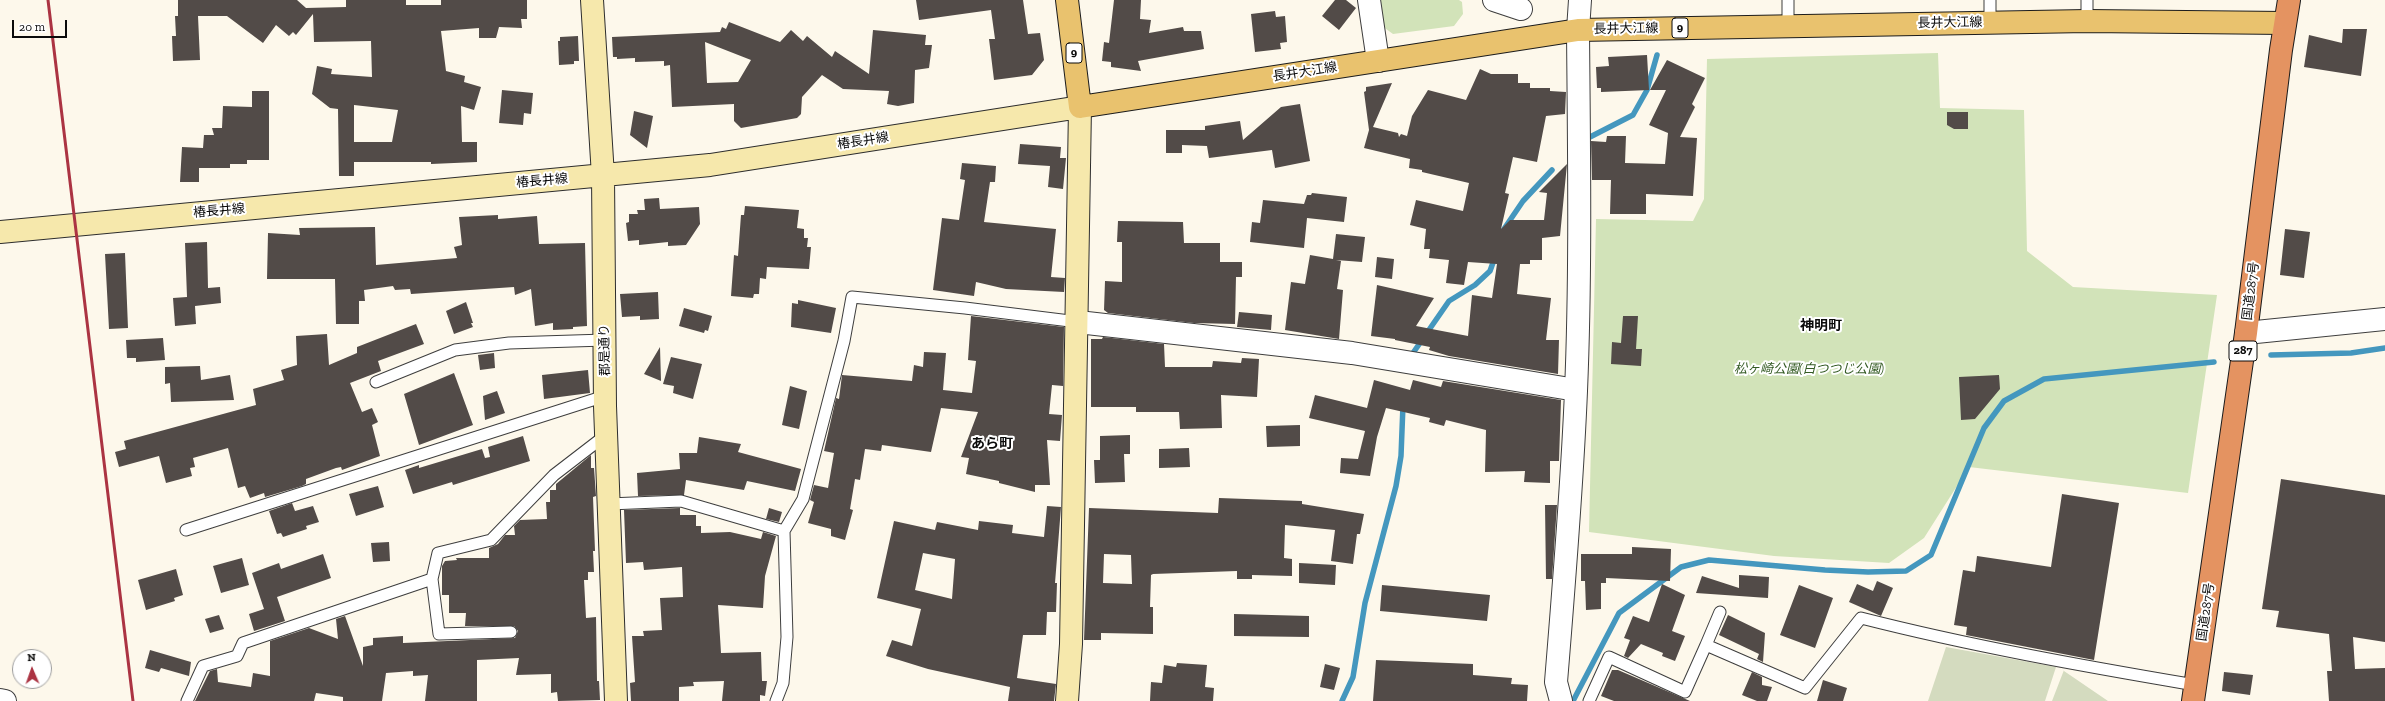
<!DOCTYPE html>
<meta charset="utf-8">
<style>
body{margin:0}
#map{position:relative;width:2385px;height:701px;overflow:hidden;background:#fdf8eb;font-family:"Zilla Slab",serif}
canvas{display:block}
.north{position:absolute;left:12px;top:649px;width:40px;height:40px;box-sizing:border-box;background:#fff;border:1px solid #9d9d9d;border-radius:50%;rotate:358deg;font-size:11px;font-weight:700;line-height:16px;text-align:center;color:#0b0b0b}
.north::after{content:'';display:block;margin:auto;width:14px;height:18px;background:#ab3342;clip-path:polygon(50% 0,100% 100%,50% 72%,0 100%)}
.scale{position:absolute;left:12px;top:20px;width:55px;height:18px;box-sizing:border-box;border:2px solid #0b0b0b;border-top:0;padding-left:5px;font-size:12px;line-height:14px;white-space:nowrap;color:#0b0b0b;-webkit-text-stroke:3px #fff;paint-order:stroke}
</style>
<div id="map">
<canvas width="2385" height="701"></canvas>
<div class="north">N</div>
<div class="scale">20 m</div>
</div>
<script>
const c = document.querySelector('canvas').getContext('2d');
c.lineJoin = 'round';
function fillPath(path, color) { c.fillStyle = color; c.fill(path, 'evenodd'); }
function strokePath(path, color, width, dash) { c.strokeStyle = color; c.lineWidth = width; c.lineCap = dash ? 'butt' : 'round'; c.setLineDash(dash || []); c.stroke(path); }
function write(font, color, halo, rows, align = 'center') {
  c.font = font + ' "Zilla Slab","Noto Sans JP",serif'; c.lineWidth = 4; c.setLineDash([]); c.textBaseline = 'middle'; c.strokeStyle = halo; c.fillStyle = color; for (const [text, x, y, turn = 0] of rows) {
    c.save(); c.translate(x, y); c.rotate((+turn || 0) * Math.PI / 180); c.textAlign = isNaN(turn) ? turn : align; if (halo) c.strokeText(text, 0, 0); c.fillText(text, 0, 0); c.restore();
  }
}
const green = new Path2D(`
 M1378 0H1459L1462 2 1463 14 1454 26 1393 34 1382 26Z
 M1938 53 1940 108 2024 110 2027 251 2073 287 2217 295 2188 493 1969 467 1924 538 1889 563 1774 556 1589 532 1596 219 1693 221 1704 199 1707 59Z`);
const cemetery = new Path2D(`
 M1946 647 2056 667 2045 701H1928Z
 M2064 670V671L2108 701H2052Z`);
const stream = new Path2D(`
 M1590 137 1633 115 1647 90 1657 55
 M1504 229 1523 201 1552 170
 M2271 355 2351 353 2385 348
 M1412 359 1413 353 1449 301 1475 285 1490 271 1495 257
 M1342 701 1353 677 1365 603 1396 486 1401 456 1403 405
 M1573 701 1619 613 1681 567 1709 560 1825 570 1868 572 1906 571 1931 555 1984 428 2004 401 2044 379 2214 362`);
const building = new Path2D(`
 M178 0H297L306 8 346 7V0H406V5H441V0H527V19H521L522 28 499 27 496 38H479V28L441 31 446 71 465 76 464 82 481 87 474 110 461 106 462 142H477V162L431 164V162H354V176H339L338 109 330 108 312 94 317 66 332 69 331 74 372 77 371 41 314 42 313 14 296 35 293 32 289 36 276 25 263 43 227 16H198L200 60 173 61 172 36H176L175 16H178ZM354 105 398 110 392 142H354Z
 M916 0H1023L1028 34 1040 33 1044 60 1032 75 994 80 989 39H995L991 10 919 20Z
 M1114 0H1141L1140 19 1151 20 1149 33 1183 27 1184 31H1201L1204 49 1138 61 1141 71 1111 67V62L1102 61 1104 42 1109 43Z
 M1335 0H1346L1356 8 1339 30 1322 16Z
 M1275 11 1276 17 1285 16 1287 42 1280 43 1281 49 1255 52 1251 14Z
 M729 22 780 42 791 30 803 41 807 36 832 57 835 51 869 74 873 30 926 35 925 45H932L929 68 915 70 914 103 898 106 887 104 889 91 843 89 822 75 802 97 801 114 797 118 741 128 734 121V104L672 107 670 65 664 66V61L635 62V58L617 59V57H613L612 37 720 32 722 27 726 29ZM705 42 751 60 738 82 707 83Z
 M2343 29H2367L2361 76 2304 67 2309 35 2342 43Z
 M578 36 579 61H574V64L559 65 558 41H560V37Z
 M1647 55 1649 90 1601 92V88H1597L1596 67 1609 66 1608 57Z
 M1667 60 1705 78 1692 104 1695 107 1680 137 1697 138 1693 196 1646 194V214H1610L1611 180H1592L1591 141 1606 142 1607 136H1626L1625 163 1665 164 1668 133 1649 125 1666 90H1650Z
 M1480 69 1491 74H1518V83H1530V88H1550V91L1566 92 1565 114 1546 116 1537 162 1513 157 1505 193 1509 194 1501 229 1510 220H1544L1547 193 1539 192 1567 164 1560 236 1542 238V260H1530V264H1520L1517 294 1551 298 1546 340H1559L1558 374 1449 356 1429 350 1430 347 1395 340V339L1371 336 1377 285 1434 298 1416 326 1468 336 1472 295 1492 298 1497 264 1468 262 1464 285 1446 283 1449 260 1429 258 1430 249H1424L1426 229 1410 225 1416 200 1463 211 1469 183 1422 172V170L1409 168 1410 159 1364 148 1369 130 1364 92 1366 91V87L1392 83 1373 127 1398 133 1399 137 1401 134 1407 136 1412 116 1428 90 1466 100Z
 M502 90 533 93 531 114 524 113 523 125 499 123Z
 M252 91H269V160H247V164H230V168H199V182H180L182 147 203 148 204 135H214L212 128H222L223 106 252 107Z
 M1300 104 1310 161 1275 168 1272 150 1209 158 1207 146 1182 145V153H1166V130H1205V126L1240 121 1243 140 1281 107Z
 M634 111 653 116 647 148 630 135Z
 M1947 112H1968V129H1954L1947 125Z
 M1020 144 1061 147 1060 158H1066L1063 189 1048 187 1050 166 1018 164Z
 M962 163 996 166 995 182H990L984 222 1056 229 1051 277 1065 278 1064 292 1006 289 976 282 974 296 933 290 942 218 959 220 965 180 960 179Z
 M1312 193 1347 197 1344 222 1307 218 1304 248 1250 242 1252 222 1260 223 1263 200 1304 204 1307 195H1311Z
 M659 198 660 209 699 207 700 224 686 245 668 246V242L639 245V240L628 241 626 223 629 222V214H638L637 210H645L644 199Z
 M745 206 799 210 797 228 804 229V238H808L807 247H811L809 269 767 267 766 279 760 278 759 294H754L753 298 731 296 734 255 738 256 741 215H744Z
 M498 215V219L537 216 539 244 585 243 587 326 573 327V329L553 330V323L535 326 531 289 515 295 514 287 411 294 410 289 395 290 393 286 364 290 365 301H359V324H336L335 279H267L268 233 300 235 299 228 375 227 376 265 457 258 454 247 462 245 459 217Z
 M1118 221 1183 222 1184 243H1220V262H1242V277H1236L1235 324 1194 323 1108 313 1104 310 1105 281 1122 282V242H1117Z
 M2285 229 2310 232 2304 278 2280 275Z
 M1336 234 1365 237 1362 262 1336 260 1341 261 1337 289 1343 290 1339 339 1285 330 1291 282 1305 284 1310 255 1333 259Z
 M207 242 208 288 220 287 221 303 195 306 196 324 175 326 173 298 187 297 185 243Z
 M125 253 128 328 109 329 105 254Z
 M1377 257 1394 259 1392 279 1375 277Z
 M658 292 659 319 640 320V316L622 317 620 294Z
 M798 300 836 308 831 333 791 327 792 303 798 304Z
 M466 302 473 323H471L473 327 454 334 446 311Z
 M684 308 712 316 708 331 705 330 704 333 679 326Z
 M1239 312 1272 315 1271 330 1237 327Z
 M971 316 1064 327 1063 386 1052 385 1049 414 1062 415 1060 441 1047 440 1050 485H1035V492L999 483V481L966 474 969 458 961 457 978 412 941 408 931 452 882 445 881 451 865 449 860 480 855 479 850 509 853 510 845 540 831 536V529L808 523 814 502 810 500 814 485 828 488 834 453 824 451 836 398 839 399 842 375 912 381 914 365 923 367 924 352 946 353 943 390 972 393 976 361 968 360Z
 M1623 316H1638L1636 349H1642L1641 366 1611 364 1612 342 1621 343Z
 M416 324 424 344 378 361 381 371 350 383 362 412 372 408 378 422 372 425 380 456 342 470 341 467 336 468 306 479V484L302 486 265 497 264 493 250 498 245 486 238 488 228 448 193 458 195 467 190 468 192 476 166 483 159 456 119 467 115 452 126 449 124 441 256 405 253 389 284 380 281 370 297 365 296 336 327 334 329 365 357 353V347Z
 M1103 337 1164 344 1165 367H1212L1213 361 1241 363 1242 358 1259 359 1257 397 1221 395 1222 428 1180 429 1179 412H1136V407H1091V339H1102Z
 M163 338 165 360 136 362V358H127L126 340Z
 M660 347 661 381 644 374Z
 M494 353 495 368 480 370 478 355Z
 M671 357 702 364 693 399 673 393 674 386 663 384Z
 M200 366 201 380 230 375 234 400 171 402 170 383 165 384V367Z
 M588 370 590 393 544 399 542 375Z
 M454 373 473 425 419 445 404 394Z
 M1999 375 2000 389 1975 419 1961 420 1959 377Z
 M1374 380 1410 390 1413 380 1441 387 1443 381 1561 400 1559 461H1550V483L1524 482 1525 471 1485 472 1486 430 1446 420 1444 426 1429 422 1430 418 1386 408 1377 437 1370 476 1340 473 1341 458 1358 459 1365 431 1309 418 1315 395 1367 408Z
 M790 386 807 391 799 429 782 425Z
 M497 391 505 413 485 420 483 396Z
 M1300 425V446L1267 447 1266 426Z
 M1130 435V454H1124L1125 482 1095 483 1094 460H1100V436Z
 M523 436 530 461 453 485 452 482 413 494 405 470 419 465V468L482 449 485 458 490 457 488 447Z
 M699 437 741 444 738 452 801 469 795 491 747 481 744 490 686 480 684 495 638 496 637 473 680 469 679 453H697Z
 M1189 448 1190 467 1159 468V449Z
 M591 455V468H594L596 496 593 497 595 551H593L594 572H588V580H584L586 618 596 617 597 681H599L600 700 558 701 557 692 551 693V674L516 675 519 658 477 660V701H425L428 675 413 676V671L386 673 382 701H343V697L316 693 314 701H195L210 671 217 669 218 682 251 687 253 673 270 676V641L309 628 338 639 336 619 345 616 363 666V647L373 645V638L403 636V643L515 638 518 631 514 626H465L466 613H449V595H442V566L445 561 457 560 456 558H489V548L498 544 505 535H515L514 526 520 520 547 519 546 502H550V490H556V484Z
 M2281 479 2385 495V642L2353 637 2355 669 2385 668V701H2329L2327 671H2332L2329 634 2276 627 2279 611 2262 609Z
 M378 486 384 507 356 516 349 494Z
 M2062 494 2119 503 2094 660 1966 635 1967 627 1954 625 1963 570 1975 572 1977 556 2051 567Z
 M1219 498 1302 501V504L1364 514 1360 534H1357L1353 564 1331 561 1335 530 1285 525 1284 558 1292 559V576L1252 575V579H1237V571L1153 574 1151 575 1150 607H1153V634L1101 633V640H1084L1089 508 1218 513ZM1104 554 1131 555 1132 584 1103 583Z
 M292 503 295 511 313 506 319 522 306 526 307 529 283 537 281 533 277 534 269 511Z
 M1545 505H1557L1552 579H1546Z
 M1047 506 1061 507 1055 583H1057L1056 612H1047L1046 635H1023L1017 678 1056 684 1054 701H1008L1010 687 928 669 886 656 892 640 912 646 921 609 877 598 894 521 935 530 937 522 978 530 979 521 1013 525 1012 533 1044 537ZM923 553 955 559 952 599 915 590Z
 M680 508V515H696V526H701V533L730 532 761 539 763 532 776 536 765 576 763 608 718 605 721 653 761 652 762 681H767L765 696 760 695V701H722L724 681 693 682 694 686 679 687V701H631L630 683 635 682 632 636H644L643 631 662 630 660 598 683 597 682 567 644 570 643 562 626 563 624 510Z
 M769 508 782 512 779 522 766 519Z
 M389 542 390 561 373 562 371 543Z
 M1632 547 1671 549 1670 581 1606 578V583H1601V609L1586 610 1585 581H1581V554H1632Z
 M323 554 331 578 277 597 285 621 254 631 249 614 264 609 252 573 279 563 281 569Z
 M242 558 249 585 221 593 213 566Z
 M1299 563 1336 565 1335 585 1299 583Z
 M176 569 183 595 174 598 175 601 146 610 138 580Z
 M1739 575 1769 577 1768 598 1696 593 1702 576 1739 588Z
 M1877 581 1893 588 1881 616 1849 602 1857 584 1873 591Z
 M1662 584 1685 595 1672 631 1685 636 1675 661 1662 656 1663 653 1641 644 1628 658 1624 656 1630 640 1624 638 1633 616 1649 622Z
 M1382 585 1490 595 1487 621 1380 611Z
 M1799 585 1833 598 1815 648 1780 635Z
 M1234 614 1309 616V637L1234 636Z
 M219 615 224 629 210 633 205 619Z
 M1728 615 1765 633 1763 662 1757 659 1759 654 1719 635Z
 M150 650 191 662 189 676 161 668 159 672 145 668Z
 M1376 660 1473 664V675L1512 678 1511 684 1528 685 1527 701H1373Z
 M1177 663 1207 665 1205 687 1214 688 1213 701H1150L1151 682 1162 683 1164 665 1176 667Z
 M1325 664 1340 668 1334 690 1320 687Z
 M1612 670H1618L1690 701H1614L1601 696Z
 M1752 672 1762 677V685L1772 687 1767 701H1757L1742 695Z
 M2224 672 2253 675 2250 695 2222 691Z
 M1823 680 1847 688 1843 701H1817Z`);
const lane = new Path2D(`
 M2087 0V21
 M1990 22V0
 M1788 26V0
 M376 382 455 350 509 343 605 340
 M609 504 681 501 784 531
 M186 530 605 396
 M511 632 439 634 432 579 438 553 491 540 554 475 606 435
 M1706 645 1720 612
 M187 701 203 666 237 656 243 643 432 579
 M776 701 783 683 787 637 784 531 803 499 844 341 852 297 965 308 1078 322
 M1589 701 1609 657 1685 692 1706 645 1805 688 1861 618C1971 646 2083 666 2195 685`);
const street = new Path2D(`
 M1369 0 1378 61
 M1494 0 1521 9
 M1078 322 1352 353 1576 390
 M2246 333 2385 319
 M0 700 5 701
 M1561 701 1556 682C1564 585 1572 488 1576 391 1581 271 1579 151 1578 30L1580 0`);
const secondary = new Path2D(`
 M592 0 603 176 605 406 616 701
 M0 232 710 165 1080 107 1071 644 1067 701`);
const primary = new Path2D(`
 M1067 0 1080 107 1578 30 2087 21 2285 23`);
const highway = new Path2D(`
 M2193 701 2246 333 2281 50 2289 0`);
const rail = new Path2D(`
 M48 0 133 701`);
const shields = [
 [1680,28,16],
 [1074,53,16],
 [2243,351,28]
];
const shieldNames = [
 ["9",1680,28],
 ["9",1074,53],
 ["287",2243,351]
];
const streetNames = [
 ["長井大江線",1950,23,-1],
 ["長井大江線",1626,29,-1],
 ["長井大江線",1305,72,-9],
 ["椿長井線",863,141,-9],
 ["椿長井線",542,181,-5],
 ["椿長井線",219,211,-5],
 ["国道287号",2251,291,-83],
 ["郡是通り",605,350,-91],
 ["国道287号",2206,612,-82]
];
const parkNames = [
 ["松ヶ崎公園(白つつじ公園)",1809,369]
];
const neighbourhoodNames = [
 ["神明町",1821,326],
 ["あら町",992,444]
];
fillPath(green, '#d2e3b9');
fillPath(cemetery, '#d4dbbf');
strokePath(stream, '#4497be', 5.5);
fillPath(building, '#524b48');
strokePath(lane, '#3e3e3e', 13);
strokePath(street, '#3e3e3e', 24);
strokePath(secondary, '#2d2d2d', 24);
strokePath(primary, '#1c1c1c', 24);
strokePath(highway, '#1c1c1c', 24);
strokePath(lane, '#fff', 11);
strokePath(street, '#fff', 22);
strokePath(secondary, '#f6e8ac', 22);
strokePath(primary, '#e9c26e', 22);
strokePath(highway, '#e49361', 22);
strokePath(rail, '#ab3342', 3);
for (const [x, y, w] of shields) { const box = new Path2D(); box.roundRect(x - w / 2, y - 10, w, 20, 3); c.fillStyle = '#fff'; c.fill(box); strokePath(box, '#0b0b0b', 1); }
write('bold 12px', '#0b0b0b', null, shieldNames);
write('13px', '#0b0b0b', '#fff', streetNames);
write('italic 13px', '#335a23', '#fff', parkNames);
write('bold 14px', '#0b0b0b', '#fff', neighbourhoodNames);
</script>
